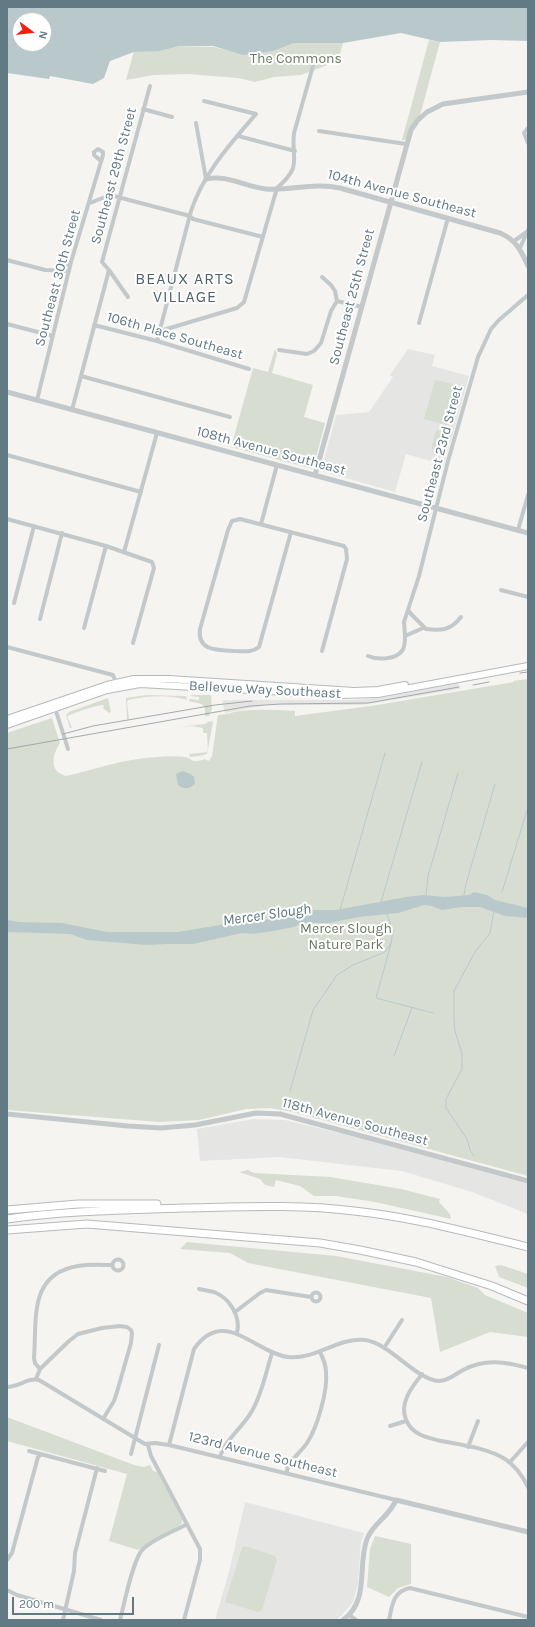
<!DOCTYPE html>
<style>
body{margin:0}
#map{position:relative;width:535px;height:1627px;overflow:hidden;background:#f5f4f0;font-family:Karla,sans-serif}
canvas{display:block}
.frame{position:absolute;inset:0;border:8px solid #617a84;pointer-events:none}
.north{position:absolute;left:12px;top:12px;width:40px;height:40px;box-sizing:border-box;background:#fff;border:1px solid #c0cace;border-radius:50%;rotate:105deg;font-size:11px;font-weight:700;line-height:16px;text-align:center;color:#617a84}
.north::after{content:'';display:block;margin:auto;width:14px;height:18px;background:#f32011;clip-path:polygon(50% 0,100% 100%,50% 72%,0 100%)}
.scale{position:absolute;left:12px;top:1597px;width:122px;height:18px;box-sizing:border-box;border:2px solid #617a84;border-top:0;padding-left:5px;font-size:12px;line-height:14px;white-space:nowrap;color:#617a84;-webkit-text-stroke:3px #fff;paint-order:stroke}
</style>
<div id="map">
<canvas width="535" height="1627"></canvas>
<div class="frame"></div>
<div class="north">N</div>
<div class="scale">200 m</div>
</div>
<script>
const c = document.querySelector('canvas').getContext('2d');
c.lineJoin = 'round';
function fillPath(path, color) { c.fillStyle = color; c.fill(path, 'evenodd'); }
function strokePath(path, color, width, dash) { c.strokeStyle = color; c.lineWidth = width; c.lineCap = dash ? 'butt' : 'round'; c.setLineDash(dash || []); c.stroke(path); }
function write(font, color, halo, rows, align = 'center') {
  c.font = font + ' Karla,sans-serif'; c.lineWidth = 4; c.setLineDash([]); c.textBaseline = 'middle'; c.strokeStyle = halo; c.fillStyle = color; for (const [text, x, y, turn = 0] of rows) {
    c.save(); c.translate(x, y); c.rotate((+turn || 0) * Math.PI / 180); c.textAlign = isNaN(turn) ? turn : align; if (halo) c.strokeText(text, 0, 0); c.fillText(text, 0, 0); c.restore();
  }
}
const built = new Path2D(`
 M408 349 435 355 432 366 469 376 444 465 406 454 395 492 321 471 336 415 369 412 393 377 390 375Z
 M458 683 460 689 362 705H267L225 713 222 700H354L385 697Z
 M253 1119 285 1120 348 1135 528 1184V1214L472 1192 402 1171 279 1157 200 1161 197 1129Z
 M245 1502 364 1533 361 1543 358 1584 353 1602 341 1616 336 1620H215L230 1568Z`);
const green = new Path2D(`
 M429 40 440 42 419 119 412 128 405 140H402Z
 M294 43H343L338 61 301 75 274 77 255 82 238 78 188 74 154 75 126 80 134 51H160L180 46 213 47 244 54 274 51Z
 M275 349 277 354 272 373 313 385 304 417 325 423 313 469 231 447 253 368 268 372Z
 M435 380 453 384V388L458 393 449 426 424 419Z
 M436 430 447 433 442 452 431 449Z
 M528 679V1176L293 1112 270 1108 246 1109 199 1120 159 1122 7 1110V733L52 718 60 743C55 750 50 764 57 771 59 773 63 775 66 776 89 771 114 762 138 759 152 757 171 755 185 757 194 759 191 764 205 759L209 761 212 756 218 715C226 715 232 712 240 711 258 709 276 710 295 711V716L371 706 514 682V681Z
 M146 695 186 696 187 700C169 694 146 696 128 700L127 702 129 719H127L126 698Z
 M192 695H211L212 709 209 716H205V708L202 704 189 701 190 699 199 700V697L190 696Z
 M108 698 111 712 109 713 103 708 104 706 103 705C90 707 80 711 67 716L72 728H70L66 715 69 712Z
 M210 721 213 722 207 754 199 756 190 757 189 754 208 752 207 733H203V728L192 726 178 727 205 724Z
 M248 1170 254 1173 330 1177 401 1189 440 1199 439 1202 450 1214 451 1219 375 1202 336 1196H314L300 1186 276 1180 274 1187 265 1185 260 1179 239 1172Z
 M187 1242 336 1256 447 1277 478 1288 485 1295 528 1313V1337L490 1332 440 1352 431 1298 248 1263 230 1253 180 1249Z
 M501 1265 528 1274V1288L499 1277 495 1266Z
 M7 1417 134 1465 144 1467 150 1465 153 1471 157 1472 182 1519V1523L179 1526 138 1550 109 1541 127 1474 7 1441Z
 M375 1536 411 1544V1584L398 1588 389 1597 367 1587 370 1549Z
 M245 1546 275 1556 277 1560 262 1610 258 1612 225 1602 242 1548Z`);
const water = new Path2D(`
 M7 7H528V41L492 40 440 42 401 33 343 43H294L274 51 243 55 213 46H180L160 51 134 52 110 61 104 78 93 84 50 76 49 79 7 73ZM20 20H44V44H20Z
 M182 771 191 774 194 777 195 784C189 789 184 790 178 785L176 774Z
 M474 892 487 895 495 900 528 908V918L505 916 480 907H462L442 910 432 906 424 905 398 913 359 917 329 923H303L294 927 273 931 253 934 242 933 193 944H166L147 945 87 940 70 934 7 932V920L20 922 62 923 107 932H178L250 920H265L315 910H336L406 897 423 895 445 897 469 895Z`);
const stream = new Path2D(`
 M502 892 528 807
 M464 895 466 884 495 784
 M426 896 428 876 458 773
 M381 902 422 762
 M340 910 385 753
 M391 944 376 998 433 1013
 M394 1056 412 1008
 M290 1091 313 1010 337 975 353 965 385 952 391 943 393 931 387 914
 M474 1156 470 1150 467 1139 446 1108V1099L462 1069V1054L455 1031 454 1019V991L475 952 490 933 494 911`);
const minor = new Path2D(`
 M143 109 172 117
 M196 123 206 179
 M528 128 524 133 528 143
 M319 131 406 144
 M238 136 295 151
 M90 203 110 195 190 216 193 219 263 237
 M514 241 528 231
 M520 248 528 230
 M7 260 45 270 69 271
 M109 270 128 297
 M60 271 64 266 71 262
 M337 301 362 307
 M419 323 448 218
 M7 324 53 336
 M94 325 157 341 249 369
 M160 331 237 308 244 302 277 188C303 165 291 161 294 133L313 66
 M157 341 191 211C203 174 230 144 256 114L204 101
 M279 350 307 354 314 351 321 343 331 311 337 301 335 291 331 285 322 277
 M81 376 230 417
 M37 400 71 262 103 155V152L98 149 94 152V155L101 161
 M72 410 109 270 102 262 150 86
 M7 455 141 492
 M7 519 106 546 152 562 154 568 133 643
 M261 524 277 465
 M518 530 528 495
 M291 532 259 647C252 653 243 651 235 651 219 650 197 652 200 629L228 530 232 521 240 519 344 546 346 549 347 559 322 651
 M124 552 157 433
 M501 590 528 597
 M14 603 34 526
 M408 610 411 614 426 629C442 631 451 630 461 617
 M40 619 62 533
 M84 628 106 546
 M405 636 404 622 419 576 448 461 478 357 491 329 499 320 528 295
 M7 647 113 675 117 685
 M368 656C377 660 395 660 402 651 405 647 405 641 405 636L423 628
 M55 708 68 749
 M112.5 1265a5.5 5.5 0 1 1 11 0a5.5 5.5 0 1 1-11 0Z
 M199 1289C204 1290 210 1291 214 1292 230 1298 241 1317 237 1333
 M311.5 1297a4.5 4.5 0 1 1 9 0a4.5 4.5 0 1 1-9 0Z
 M235 1312 260 1293 266 1290 311 1297
 M384 1348 402 1320
 M40 1369 35 1363 34 1358C37 1320 28 1274 78 1266 89 1264 101 1265 112 1265
 M422 1374C417 1381 410 1389 407 1397 400 1412 406 1428 421 1435 427 1438 434 1439 441 1441 462 1445 487 1448 505 1459 516 1466 523 1477 528 1487
 M36 1379 40 1369 69 1341 78 1334 102 1328 120 1326 127 1327 131 1330 132 1333 131 1343 117 1392 114 1401 103 1419
 M7 1387C19 1387 28 1377 39 1380L145 1444 155 1443 169 1445 396 1500
 M390 1426 406 1421
 M148 1445 151 1456 200 1549V1560L184 1620
 M169 1445 194 1349C224 1306 255 1353 288 1357 316 1360 338 1337 365 1340 390 1343 416 1380 439 1381 449 1381 455 1374 463 1370 485 1358 506 1362 528 1368
 M468 1447 478 1421
 M29 1451 105 1471
 M131 1454 159 1345
 M220 1457C225 1440 243 1427 252 1411 262 1394 266 1372 272 1353
 M510 1462 528 1442
 M287 1473C285 1464 302 1451 307 1443 317 1428 328 1391 326 1372 326 1365 323 1358 320 1352
 M7 1560 12 1553 38 1457 42 1454
 M7 1590 17 1595 101 1620
 M349 1615 356 1620
 M63 1620 74 1571 75 1553 97 1468
 M120 1620C124 1605 133 1558 143 1549 155 1538 173 1532 187 1524
 M389 1620C392 1606 393 1591 410 1588L528 1617`);
const tertiary = new Path2D(`
 M206 179C227 174 245 187 266 189 292 191 312 182 340 188L500 233C516 240 521 250 528 266
 M7 392 528 533
 M315 475 411 130 417 121 427 112 443 104 528 92
 M7 1114 128 1126 161 1128 195 1125 256 1113 280 1114 528 1181
 M343 1620C370 1601 357 1566 367 1539 373 1523 390 1516 396 1500L528 1532`);
const primary = new Path2D(`
 M7 719 107 685 134 679H169L354 691 378 690 405 685
 M7 725 107 690 140 684 340 695 378 694 528 666`);
const motorway = new Path2D(`
 M7 1210 78 1204H157
 M7 1219C65 1211 124 1210 182 1208 239 1207 297 1204 354 1211 413 1217 470 1233 528 1247
 M7 1230 87 1224 320 1243 360 1250 416 1262 492 1286 528 1301`);
const tram = new Path2D(`
 M520 673 528 672
 M473 685 489 682
 M63 734 93 726 215 705 252 701
 M7 749 250 706 281 704 368 703 459 687`);
const parkNames = [
 ["The Commons",296,59],
 ["Mercer Slough",346,929],
 ["Nature Park",346,945]
];
const streetNames = [
 ["Southeast 29th Street",114,176,-75],
 ["104th Avenue Southeast",402,194,15],
 ["Southeast 30th Street",58,278,-75],
 ["Southeast 25th Street",352,297,-75],
 ["106th Place Southeast",175,336,16],
 ["108th Avenue Southeast",271,451,15],
 ["Southeast 23rd Street",440,454,-75],
 ["Bellevue Way Southeast",265,690,3],
 ["118th Avenue Southeast",355,1122,15],
 ["123rd Avenue Southeast",263,1455,14]
];
const waterNames = [
 ["Mercer Slough",267,915,-8]
];
const quarterNames = [
 ["BEAUX ARTS",185,279],
 ["VILLAGE",185,297]
];
fillPath(built, '#e5e6e4');
fillPath(green, '#d7ddd1');
fillPath(water, '#b9c9cb');
strokePath(stream, '#b9c9cb', 1);
strokePath(primary, '#b4babc', 8);
strokePath(motorway, '#b5babc', 9);
strokePath(minor, '#c3c8ca', 4);
strokePath(tertiary, '#c3c8ca', 5);
strokePath(primary, '#fff', 6);
strokePath(motorway, '#fff', 7);
strokePath(tram, '#a1aaae', 1);
write('14px', '#6a7b60', '#fff', parkNames);
write('14px', '#617a84', '#fff', streetNames);
write('italic 15px', '#58777b', '#fff', waterNames);
c.letterSpacing = '1px';
write('16px', '#4f6268', '#fff', quarterNames);
c.letterSpacing = '0px';
</script>
